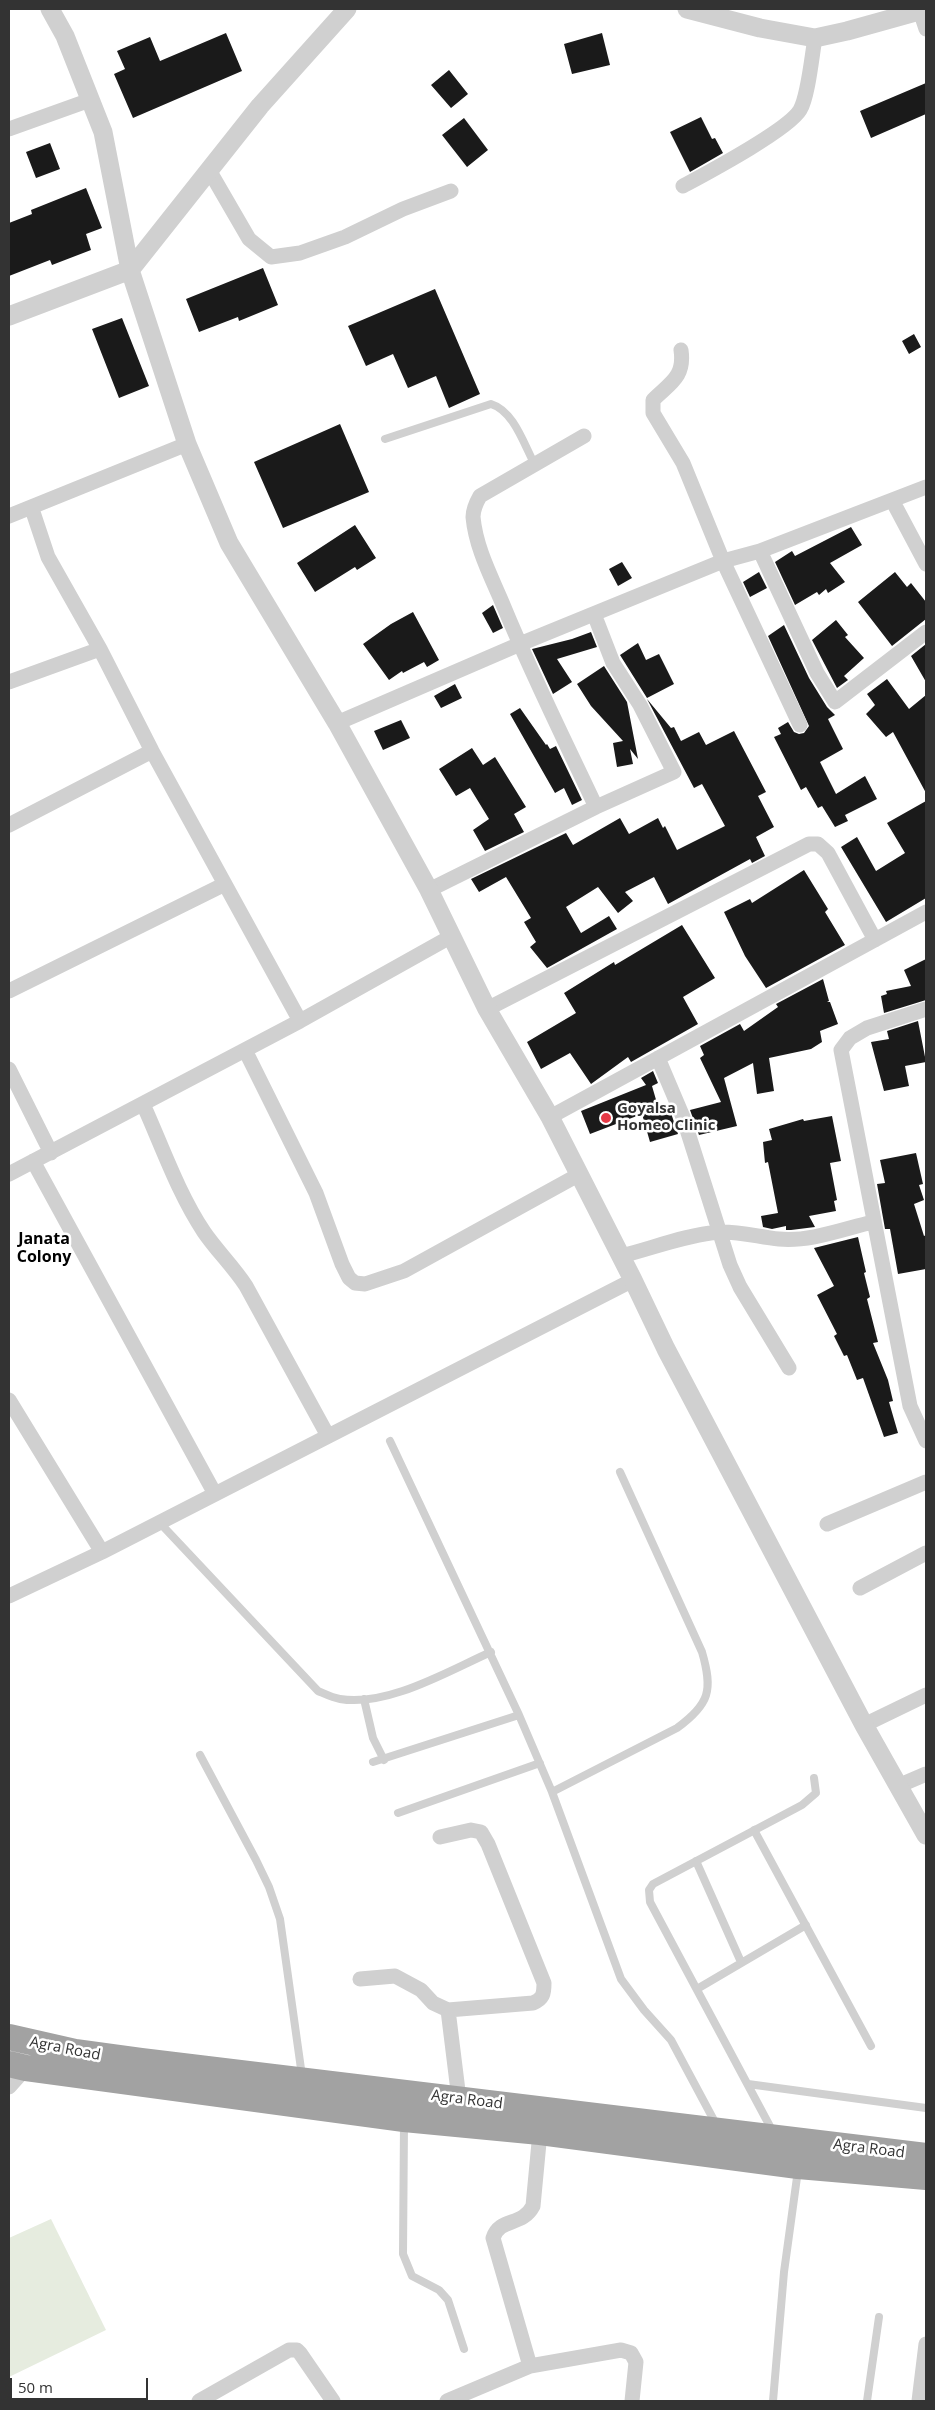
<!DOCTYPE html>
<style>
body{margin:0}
#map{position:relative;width:935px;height:2410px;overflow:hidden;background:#fff;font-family:"Open Sans",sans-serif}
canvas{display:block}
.frame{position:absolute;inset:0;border:10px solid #333;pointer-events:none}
.scale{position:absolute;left:10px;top:2378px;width:138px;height:22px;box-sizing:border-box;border:2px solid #333;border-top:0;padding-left:6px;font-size:15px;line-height:18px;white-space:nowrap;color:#333;-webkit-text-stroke:4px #fff;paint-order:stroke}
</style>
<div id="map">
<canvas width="935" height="2410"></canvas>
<div class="frame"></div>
<div class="scale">50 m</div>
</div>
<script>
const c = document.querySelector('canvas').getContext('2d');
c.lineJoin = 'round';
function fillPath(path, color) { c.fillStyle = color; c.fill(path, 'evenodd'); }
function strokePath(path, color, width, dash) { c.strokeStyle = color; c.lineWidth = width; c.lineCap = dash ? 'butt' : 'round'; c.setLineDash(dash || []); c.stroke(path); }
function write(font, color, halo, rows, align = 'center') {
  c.font = font + ' "Open Sans",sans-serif'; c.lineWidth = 5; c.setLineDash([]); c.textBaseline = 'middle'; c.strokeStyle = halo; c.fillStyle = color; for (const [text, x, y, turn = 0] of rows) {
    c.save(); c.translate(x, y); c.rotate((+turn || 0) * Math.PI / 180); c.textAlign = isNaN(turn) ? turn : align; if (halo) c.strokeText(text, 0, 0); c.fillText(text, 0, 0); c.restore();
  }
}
const green = new Path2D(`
 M51 2219 106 2330 9 2377V2238Z`);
const building = new Path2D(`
 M226 33 242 71 133 118 114 74 125 69 117 51 150 37 160 61Z
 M602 33 610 65 572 74 564 44Z
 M449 70 468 94 451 108 431 85Z
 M926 83V114L871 138 860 111Z
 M701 117 712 139 715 138 723 153 690 172 670 132Z
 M464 118 488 150 467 167 442 135Z
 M50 143 60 169 36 178 26 152Z
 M86 188 102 228 86 234 91 250 52 265 50 260 9 276V223L32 214 31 210Z
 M263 268 278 305 239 321 238 317 199 332 186 299Z
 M435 289 480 394 449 408 436 376 408 388 393 354 366 366 348 326Z
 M122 318 149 386 119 398 92 329Z
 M914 334 921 347 909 354 902 341Z
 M340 424 369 492 283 528 254 462Z
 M355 525 376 558 357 570 355 567 315 592 297 563Z
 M851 527 862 545 830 563 845 582 828 593 826 589 819 595 817 592 795 605 775 562 792 551 795 556Z
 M622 562 632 578 618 586 609 569Z
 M759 572 767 588 750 597 743 582Z
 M895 572 907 587 911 583 926 602V619L892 646 858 602Z
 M493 605 503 628 493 633 482 613Z
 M413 612 439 660 427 667 424 662 403 673 402 671 389 680 363 644 391 624Z
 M836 620 848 635 845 637 864 658 844 676 848 680 837 688 812 640Z
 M784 625 809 678 827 707 835 715 828 719 843 749 820 762 836 794 865 776 877 799 845 815 848 821 835 827 822 806 818 808 806 787 801 790 774 737 781 734 778 728 788 722 794 732 799 734 804 733 809 726 768 636Z
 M591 632 597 647 557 659 572 682 553 694 532 649 572 639Z
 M638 643 646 660 659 654 674 684 647 698 620 655Z
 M926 644V682L911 656Z
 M604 666 627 702 638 759 630 749 633 764 617 767 613 743 623 741 591 706 577 684Z
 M887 679 909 709 926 695V793L893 732 886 737 866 714 875 705 867 694Z
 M455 684 462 698 441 708 434 696Z
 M647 699 671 728 674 727 681 741 699 732 706 745 734 731 766 792 758 796 774 827 756 837 765 856 752 863 750 859 668 904 654 877 625 892 633 901 618 913 598 887 566 907 581 933 609 916 617 929 547 968 530 947 536 942 524 922 531 918 506 877 479 892 471 879 566 833 573 845 620 818 629 834 658 818 663 828 665 826 677 850 725 826 702 784 694 788Z
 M520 708 546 745 547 744 550 749 556 746 582 800 572 805 564 788 555 793 510 714Z
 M401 720 410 738 383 750 374 731Z
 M472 748 483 765 495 757 526 807 514 814 524 832 485 851 473 830 489 819 470 788 456 796 439 769Z
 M926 801V898L886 922 841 847 857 837 876 871 905 853 887 823Z
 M804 870 828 909 825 912 845 945 766 988 745 956 724 912 750 899 752 903Z
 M682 925 715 978 683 997 698 1024 631 1062 628 1057 591 1084 570 1053 541 1069 527 1042 576 1013 564 993 614 962 615 965Z
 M926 959V1000L884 1013 881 996 887 994 886 991 911 986 904 970Z
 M823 979 829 1001 827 1002H830L838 1024 820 1031 822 1042 811 1049 769 1058 774 1091 757 1094 753 1063 724 1078 737 1126 699 1135 690 1110 721 1102 700 1058 704 1055 700 1046 740 1024 744 1031 778 1007 776 1004Z
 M918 1021 926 1062 905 1066 909 1086 884 1091 871 1042 889 1039 887 1031Z
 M653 1071 658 1083 652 1086 659 1110 669 1107 678 1134 650 1142 642 1114 590 1134 581 1111 646 1085 641 1078Z
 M832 1116 841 1161 830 1163 837 1200 834 1201 836 1211 809 1216 815 1227 791 1230H786V1226L772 1229 763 1227 761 1216 778 1213 768 1162 765 1163 763 1142 772 1140 769 1129 803 1119 804 1121Z
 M916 1153 923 1184 919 1185 924 1200 914 1204 924 1236 926 1235V1269L898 1274 890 1229H885L877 1184 885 1183 880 1160Z
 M858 1237 866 1272 864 1273 870 1297 867 1299 878 1342 873 1343 888 1380 893 1401 889 1402 898 1433 884 1437 863 1378 857 1380 847 1355 844 1356 834 1336 837 1334 817 1295 834 1286 814 1248Z`);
const service = new Path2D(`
 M385 439 491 404C514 411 524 445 535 465
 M390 1441 519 1715 552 1792 621 1979 644 2010 671 2040 717 2126
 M159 1522 318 1691C325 1694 333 1698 340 1699 388 1707 448 1671 491 1652
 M364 1699 373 1738 384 1760
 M200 1755 256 1860 269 1887 280 1919 302 2076
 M373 1762 519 1715
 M552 1792 677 1728C710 1704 713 1690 702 1652L620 1472
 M398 1813 540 1763
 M754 1830 871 2046
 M696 1861 741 1962
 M697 1989 806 1925
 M748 2084 926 2108
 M404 2123 403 2254 412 2276 439 2290 448 2300 464 2349
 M773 2132 650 1902 649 1890 653 1884 802 1805 816 1793 814 1778
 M773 2401 784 2272 798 2170
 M867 2401 879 2317`);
const minor = new Path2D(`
 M920 11 926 29
 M9 129 90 100
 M209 170 249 239 271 257 300 253 345 237 403 209 451 191
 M683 186C707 173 788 130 800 110 808 97 812 55 815 38
 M681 350C685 377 670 383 653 400V413L683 463 723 561 800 725
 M584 436 480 496C476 503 473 509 473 517 476 549 492 578 504 607 532 675 565 741 596 807
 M892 500 926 564
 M32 509 48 557 100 649 152 751 300 1021
 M9 516 187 444
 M760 551 817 673 835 702 926 632
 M9 682 100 649
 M337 723 520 644 723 561 760 551 926 487
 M9 825 152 751
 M429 890 596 807 674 772 640 705 613 663 594 614
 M9 991 225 884
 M487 1009 809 844H818L828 853 875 940
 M926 1009 867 1028 850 1038 841 1050 910 1406 926 1441
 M245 1050 316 1193 342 1264 349 1278 355 1283 365 1284 404 1271 580 1174
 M658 1058 683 1117 730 1265 740 1287 789 1368
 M9 1069 51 1153
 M143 1104C162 1146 178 1193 204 1232 217 1251 233 1266 246 1286L328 1436
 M550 1117 926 912
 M33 1161 215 1494
 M9 1174 300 1021 452 936
 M621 1256C653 1248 686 1235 718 1232 739 1231 759 1237 779 1239 810 1242 843 1229 873 1222
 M9 1400 102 1552
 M827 1524 926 1482
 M860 1588 926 1553
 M9 1596 102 1552 633 1280
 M864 1725 926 1695
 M898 1786 926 1774
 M360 1979 395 1976 421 1990 433 2003 448 2010 533 2003C543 1999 544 1994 544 1983L488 1844 481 1832 471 1830 440 1837
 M448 2010 459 2099
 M9 2087 26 2068
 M530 2366 621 2350 631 2353 636 2362 632 2401
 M199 2401 289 2350H297L300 2353 333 2401
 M447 2401 530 2366 493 2238C500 2217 522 2227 533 2206L540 2132
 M919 2401 926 2344`);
const tertiary = new Path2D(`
 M50 9 65 36 103 132 130 270 187 444 229 543 337 723 429 890 487 1009 550 1117 633 1280 666 1349 864 1725 926 1835
 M687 9 760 28 815 38 847 31 926 9
 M9 316 130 270 260 106 347 9`);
const trunk = new Path2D(`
 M9 2037 75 2052 141 2061 926 2156
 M9 2064 26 2068 404 2119 540 2132 798 2166 926 2177`);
const markers = [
 [606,1118,6,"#e63946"]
];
const poiNames = [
 ["Goyalsa",617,1109],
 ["Homeo Clinic",617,1126]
];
const streetNames = [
 ["Agra Road",65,2049,11],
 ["Agra Road",467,2100,7],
 ["Agra Road",869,2149,7]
];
const neighbourhoodNames = [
 ["Janata",44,1239],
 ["Colony",44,1257]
];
fillPath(green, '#e6ecdf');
fillPath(building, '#1a1a1a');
strokePath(service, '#d0d0d0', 8);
strokePath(minor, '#d0d0d0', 15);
strokePath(tertiary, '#d0d0d0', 19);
strokePath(trunk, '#a2a2a2', 26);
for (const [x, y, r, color] of markers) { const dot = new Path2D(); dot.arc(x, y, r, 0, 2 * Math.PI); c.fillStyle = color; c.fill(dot); strokePath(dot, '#fff', 2); }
write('bold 15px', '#333', '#fff', poiNames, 'left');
write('15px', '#333', '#fff', streetNames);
write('bold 16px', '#000', '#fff', neighbourhoodNames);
</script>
